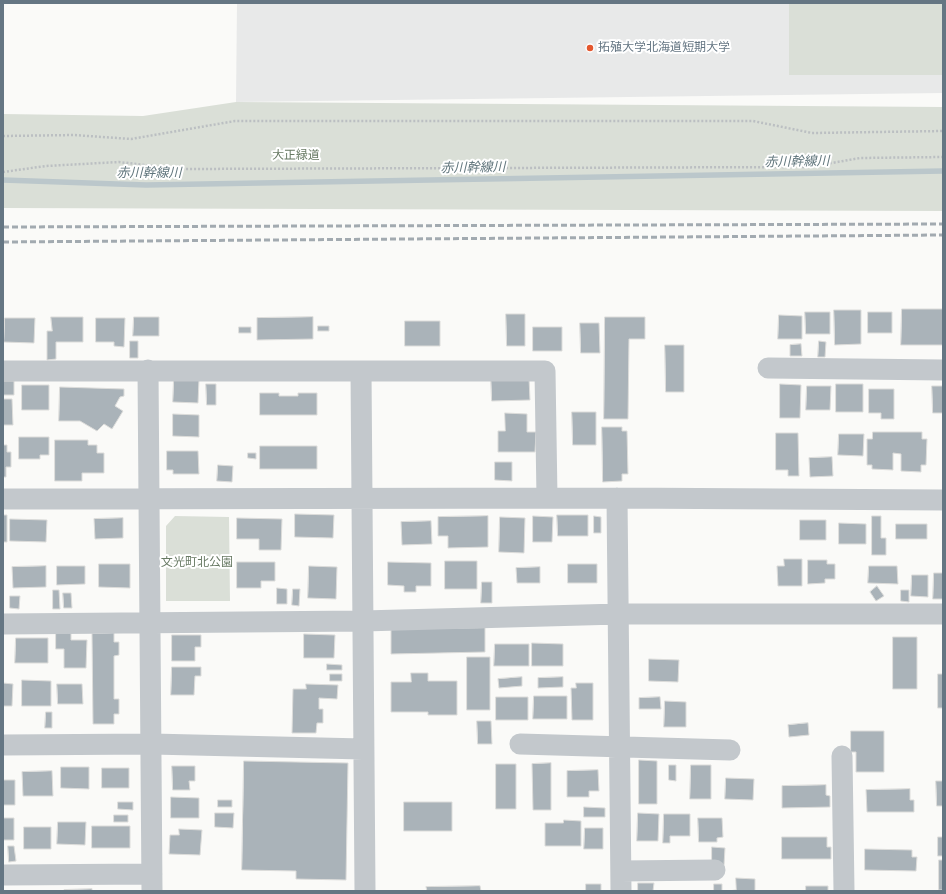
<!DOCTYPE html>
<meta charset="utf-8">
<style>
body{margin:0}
#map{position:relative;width:946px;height:894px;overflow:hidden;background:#fafaf8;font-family:"Fira Sans",sans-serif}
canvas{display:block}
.frame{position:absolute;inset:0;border:4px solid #657683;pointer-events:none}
</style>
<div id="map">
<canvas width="946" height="894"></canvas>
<div class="frame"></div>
</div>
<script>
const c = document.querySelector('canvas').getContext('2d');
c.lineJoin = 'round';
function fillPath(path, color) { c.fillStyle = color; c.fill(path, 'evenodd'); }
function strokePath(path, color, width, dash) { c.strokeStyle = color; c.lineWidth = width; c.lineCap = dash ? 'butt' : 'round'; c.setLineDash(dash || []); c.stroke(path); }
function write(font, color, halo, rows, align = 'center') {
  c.font = font + ' "Fira Sans","Noto Sans JP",sans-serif'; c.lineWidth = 4; c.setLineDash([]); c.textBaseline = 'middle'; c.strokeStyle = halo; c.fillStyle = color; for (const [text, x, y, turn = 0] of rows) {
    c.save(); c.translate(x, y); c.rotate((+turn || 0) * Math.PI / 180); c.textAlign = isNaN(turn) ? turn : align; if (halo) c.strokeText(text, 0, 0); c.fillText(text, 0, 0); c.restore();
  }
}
const built = new Path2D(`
 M237 3H943V93L236 102Z`);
const green = new Path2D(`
 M789 3H943V75H789Z
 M236 102 943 107V211L3 208V114L143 116Z
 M175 516 229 517 230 601H166V526Z`);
const stream = new Path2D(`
 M3 180 146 185 943 171`);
const building = new Path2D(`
 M902 309H943V345H901Z
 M834 310H861V344L835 345Z
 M805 312H830V334H806Z
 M868 312H892V333H868Z
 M506 314H525V346H507Z
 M779 315 802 316V339H778Z
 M51 317H83V342H56V359L47 360V331H52Z
 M134 317H159V336H133Z
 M313 317V339L257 340V318Z
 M605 317H645V339H629L628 419H604Z
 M5 318H35L34 343 4 342Z
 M96 318H125L124 347 114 346V342H96Z
 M405 321H440V346H405Z
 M580 323H599L600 353H581Z
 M318 326H329V331H318Z
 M239 327H251V333H239Z
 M533 327H562V351H533Z
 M130 341H138V358H130Z
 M819 341 826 342 825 357H818Z
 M801 344 802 356H790V345Z
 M665 345H684V392H666Z
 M491 378H529L530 400 492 401Z
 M174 379 199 380 198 403 173 402Z
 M3 381H14V395H3Z
 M206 384H216V405H207Z
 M780 384 801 385 800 418H780Z
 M836 384H863V412H836Z
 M22 385H49V410H22Z
 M807 386H831L830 410H806Z
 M932 386H943V413H933Z
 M60 387 124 389V396L120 397 115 406 123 411 112 429 104 424 97 431 80 421H59Z
 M869 389H894V419H881V413H869Z
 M260 393H279V396H298V393H317V415H260Z
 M3 399H12L13 425H3Z
 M572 412H596V445H573Z
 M505 413 527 414V432H536L535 452H498V431H505Z
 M173 414 199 415V437L173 436Z
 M602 427H622V431H627L628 474H622V481L603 482Z
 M873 432H922V439H927L926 465H921V472L901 471V454L893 453V470L872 469V465H867V439H872Z
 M776 433H798L799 476H788V470H776Z
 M839 434H864L863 456 838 455Z
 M19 437H49V455H40V459H19Z
 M55 440H88V445H97V453H104V473H82V481H55Z
 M3 445H7V452H11V467H6V477H3Z
 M260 446H317V469H260Z
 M167 451H198L199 474H173V470H167Z
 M248 453H256V459L248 458Z
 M832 457 833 476 810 477 809 458Z
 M495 462H512V481L495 480Z
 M218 465 233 466 232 482 217 481Z
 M295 514 334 515 333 538 295 537Z
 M3 515H7V542H3Z
 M557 515H588V536H558Z
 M488 516V547L448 548V536H438V517Z
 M533 516 553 517 552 542H533Z
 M594 516 601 517V533H594Z
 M872 516H881V538H886V555H872Z
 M500 517 525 518 524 553 499 552Z
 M123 518V538L95 539 94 519Z
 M237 518 282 519 281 550H259V539H237Z
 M10 519 47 520 46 542 10 541Z
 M800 520H826V540H800Z
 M431 521 432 544 402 545 401 522Z
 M839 523 866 524V544H839Z
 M896 524H927V539H896Z
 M784 559H802V586H778L777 566H784Z
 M808 560H827V564H835V579H825V583L808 584Z
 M445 561H477V589H445Z
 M237 562H275V581H261V588H237Z
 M388 562 431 563V586H416V592H404V586L388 585Z
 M99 564H130V588L99 587Z
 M568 564H597V583H568Z
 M46 566V587L13 588 12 567Z
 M57 566H85V584L57 585Z
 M309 566 337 567 336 599 308 598Z
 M869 566H897L898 584 868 583Z
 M540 567V583H517L516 568Z
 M934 573H943V599H933Z
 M912 575H928V597L911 596Z
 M482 582H492V603H481Z
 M877 586 884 596 876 601 870 592Z
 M277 588 287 589V604H277Z
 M293 589H300L299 606 292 605Z
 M53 590H59L60 609H53Z
 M901 590H909V602L901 601Z
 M63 593H71L72 608H64Z
 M10 596H20L19 609 10 608Z
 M485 628V652L391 654V629Z
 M56 632 71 633V640H87L86 668H64V649H56Z
 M114 633V642H119V655L114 656V699H119V714H114V724H93L92 634Z
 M304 634 335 635 334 658H304Z
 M172 635H201V647H195V661H172Z
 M893 637H917V689H893Z
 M16 638H48V663H15Z
 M532 643 563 644V666H532Z
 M495 644H529V666H494Z
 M467 657H490V710H467Z
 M649 659 679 660 678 682 649 681Z
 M327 664 342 665V670H327Z
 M172 667H201V676H195L194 695H171Z
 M411 673H428V681H457V715H428V712H391V682H411Z
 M330 674H342V681H330Z
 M938 674H943V708H938Z
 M522 677V686L499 688 498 679Z
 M563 677V687L538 688V678Z
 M22 680 51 681V706H22Z
 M3 683 13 684 12 706H3Z
 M576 683H593V720H572L571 688H576Z
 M57 684H82L83 704H58Z
 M306 684 338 685 337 699 319 698V709H323V723H317L316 733H292L293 689H306Z
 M534 696H567V719H533Z
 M496 697H528V720H496Z
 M660 697 661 709H639V698Z
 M665 701 686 702V727H664Z
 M46 712H52V728H45Z
 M477 721H491L492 744H478Z
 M808 723 809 735 789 737 788 725Z
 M851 731H884V772H856V752H851Z
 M639 760 657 761V804H639Z
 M244 761 348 763 346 880 296 879V871L242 870Z
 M551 763V810H533L532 764Z
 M496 764H516V809H496Z
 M669 765H676V781L669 780Z
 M691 765H711V799H690Z
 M172 766H195V781H189L190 790H173Z
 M61 767H89V789L61 788Z
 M102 768H129V788H102Z
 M598 770 599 791H589V797H567V771Z
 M52 771 53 796H23L22 772Z
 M726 778 754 779 753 800 725 799Z
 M3 780H15V805H3Z
 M936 781H943V806H937Z
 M826 785V795L830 796V807L782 808V786Z
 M910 789V800H914V812H867L866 790Z
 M171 797 199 798V818H171Z
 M218 800H232V807H218Z
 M118 802H133V810L118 809Z
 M404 802H452V831H404Z
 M584 807 605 808V817H584Z
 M215 813H234L233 828 215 827Z
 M638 813 659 814 658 841H637Z
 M664 814H690V836H670V843H663Z
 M114 815H128V822H114Z
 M3 818H14V840H3Z
 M698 818H722L723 837 717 838V842H699Z
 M564 820 581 821V846H545V823H563Z
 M58 822H86L85 845 57 844Z
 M92 826H130V848H92Z
 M24 827H51V849H24Z
 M585 828H603V849H584Z
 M179 829 202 830 200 855 169 854 170 835H179Z
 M782 837H827V847H831V859H782Z
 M938 837H943V856H938Z
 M8 846H14L16 861 9 862Z
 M712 847 725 848 724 865 712 864Z
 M865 849 912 850V857H917L916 871 865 870Z
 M939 860H943V890H939Z
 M736 878 755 879V891H728L736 890Z
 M638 883H654L653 891H638Z
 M586 884H601V891H586Z
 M714 884H722V891H714Z
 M480 886 481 891H427L426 887Z
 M806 886H828V891H806Z
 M92 889V891H64V890Z`);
const path = new Path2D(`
 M3 136 74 135 131 139 235 121H753L812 133 943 131
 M3 172 46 166 119 162 179 169 809 167 860 158 943 157`);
const minor = new Path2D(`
 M768 368 943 370
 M148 370 152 891
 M3 371H361L365 891
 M361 371H545L547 498
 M617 498 621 891
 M3 499 617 498 943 500
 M3 624 363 621 619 614H943
 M520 744 730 750
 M3 745 152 744 363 749
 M842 756 844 891
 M621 871 715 870
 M3 875 152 874`);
const rail = new Path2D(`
 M3 227 943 224
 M3 242 943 235`);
const markers = [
 [590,48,4,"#e4572e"]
];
const poiNames = [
 ["拓殖大学北海道短期大学",598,48]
];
const parkNames = [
 ["大正緑道",296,156],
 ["文光町北公園",197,563]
];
const waterNames = [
 ["赤川幹線川",797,162,-1],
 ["赤川幹線川",473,168,-1],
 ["赤川幹線川",149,173]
];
fillPath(built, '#e8e9e9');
fillPath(green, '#dadfd7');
strokePath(stream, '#bbc7cb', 5.5);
fillPath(building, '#aab3b9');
strokePath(building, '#dcdcda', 1);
strokePath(path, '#bbbfc2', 2.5, [2, 2]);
strokePath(minor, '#c3c8cc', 21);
strokePath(rail, '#a2aab0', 3, [6, 3]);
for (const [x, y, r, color] of markers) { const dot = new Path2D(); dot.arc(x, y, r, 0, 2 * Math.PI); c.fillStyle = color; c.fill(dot); strokePath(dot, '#fff', 1.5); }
write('12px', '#657683', '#fff', poiNames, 'left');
write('12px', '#687a64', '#fff', parkNames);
write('italic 13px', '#60757c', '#fff', waterNames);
</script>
